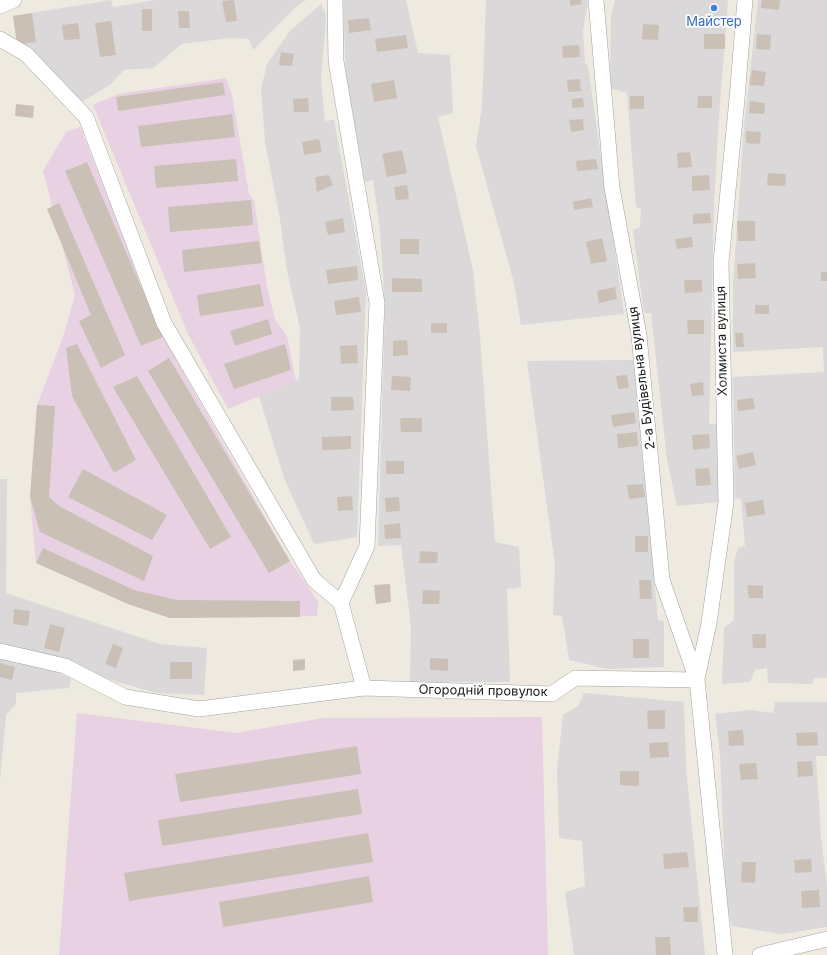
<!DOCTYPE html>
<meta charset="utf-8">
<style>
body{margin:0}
canvas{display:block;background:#eeeae0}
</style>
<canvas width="827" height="955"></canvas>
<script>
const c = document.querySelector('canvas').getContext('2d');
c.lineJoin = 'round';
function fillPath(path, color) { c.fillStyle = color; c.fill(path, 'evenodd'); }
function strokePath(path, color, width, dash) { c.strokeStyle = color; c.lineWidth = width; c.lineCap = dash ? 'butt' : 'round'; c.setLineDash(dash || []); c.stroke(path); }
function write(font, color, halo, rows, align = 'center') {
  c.font = font + ' Inter,sans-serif'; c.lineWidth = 3.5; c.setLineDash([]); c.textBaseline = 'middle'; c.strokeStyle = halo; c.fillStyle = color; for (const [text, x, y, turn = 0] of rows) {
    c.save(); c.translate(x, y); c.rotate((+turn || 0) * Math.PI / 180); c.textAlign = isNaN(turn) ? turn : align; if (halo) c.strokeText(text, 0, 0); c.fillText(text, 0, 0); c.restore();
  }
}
const residential = new Path2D(`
 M111 0 113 7 155 0H306L296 7 253 50 249 39 230 38 182 44 153 68 124 70 111 84 82 102 17 44 13 16Z
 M343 0H406L418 53 450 55 453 113 438 117 473 270 480 336 495 542 519 547 521 587 507 589 510 682H410L411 627 401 545 378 546 385 307 380 229 373 180 365 182 346 78Z
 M486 0H588L583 30 585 63 588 67 624 314 521 325 514 283 476 146 482 107Z
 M615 0H728L718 130 714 207 709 424H716L719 502 677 506 667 460 651 313H644L633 230 640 227 641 208 636 207 627 93 610 88 611 15Z
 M758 0H827V678H814L812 684 768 683 767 668 755 670 750 682 722 684 724 628 734 620V561L738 548 745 546 741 498 735 499 733 377 824 372 823 347 733 352V283L744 126Z
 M321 4 326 16 321 80 325 121 334 120 366 292 357 537 314 544 284 478 258 393 299 379 300 328 287 271 280 219 265 142 261 89 267 64 290 31Z
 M633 360 658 620 664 621V667L608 669 569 660 562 616 553 615 555 565 527 361Z
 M0 479H7L6 593 160 644 207 648 204 695 156 693 97 676 80 665 0 644Z
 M0 658 53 671 71 678 69 688 16 693V704L6 715 0 780Z
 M584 693 684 702 686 768 705 955H574L565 892 585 886 582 841 559 838 557 770 563 715 578 706Z
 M775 702H827V756H816L821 837 827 886V927L782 934 732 926 726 901 720 754 715 714 750 710 773 713Z`);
const industrial = new Path2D(`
 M226 78 232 95 249 194 254 200 267 287 275 319 287 336 296 381 228 409 188 334 93 105 118 94Z
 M80 127 163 337 290 561 318 601 317 616 170 618 128 604 36 563 30 497 37 405 63 337 75 295 43 171 66 132Z
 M77 713 236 733 323 718 542 717 548 955H59Z`);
const building = new Path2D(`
 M234 0 237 21 226 22 222 1Z
 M570 0H581L582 4 570 6Z
 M762 0H780L779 10 761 8Z
 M142 9H152V31H142Z
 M178 11H189L190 28H179Z
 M32 13 36 42 17 44 13 16Z
 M369 18 371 30 349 33 348 20Z
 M111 21 116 55 100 57 95 23Z
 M78 23 80 39 64 40 62 25Z
 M643 24 659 25 658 40 642 39Z
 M704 34H725V49H704Z
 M757 34 771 35 770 50 756 49Z
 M406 35 408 48 377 52 375 39Z
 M579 45 580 57 563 58 562 46Z
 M281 52 294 54 292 66 279 65Z
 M752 70 766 72 764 86 750 85Z
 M580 79 581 91 568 92 567 80Z
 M394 80 397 98 374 102 371 84Z
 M223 82 225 95 118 111 116 97Z
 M630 96H644V109H630Z
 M698 96H712V108H697Z
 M308 98 309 112H294L293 99Z
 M583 98 584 107 572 108V99Z
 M750 101 765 103 764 114 749 113Z
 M16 104 34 106 33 118 15 116Z
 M232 114 235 137 141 147 138 126Z
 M583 119 584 130 571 132 569 120Z
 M746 131 761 132 760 144 746 143Z
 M319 139 322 152 304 155 302 142Z
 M402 150 407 173 387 177 382 154Z
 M690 152 692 167 678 168 677 153Z
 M236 159 238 181 156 188 154 166Z
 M596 159 598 169 577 171 576 161Z
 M87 162 163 337 141 346 65 171Z
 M768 173 786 174 785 186 767 185Z
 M329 175 333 185 317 192 315 177Z
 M709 175 710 190 692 191V176Z
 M407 185 409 199 396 200 394 187Z
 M591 198 593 207 574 210 573 202Z
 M251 200 253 225 170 232 168 207Z
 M59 203 125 355 101 368 79 321 91 315 47 209Z
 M710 213 711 223 693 224V214Z
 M343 218 345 232 328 235 325 222Z
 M737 221H755V241H738Z
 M692 237 693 247 677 249 675 239Z
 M602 238 607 261 591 264 586 242Z
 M400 239H419V254H400Z
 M259 241 262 263 184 272 182 250Z
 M755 263 756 278 738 279 737 264Z
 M357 266 358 280 328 284 326 270Z
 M821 272H827V281H821Z
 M392 278 422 279V292H392Z
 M684 280H702V292L685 293Z
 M260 284 264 306 200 316 197 295Z
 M615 287 617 299 599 303 597 291Z
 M359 297 361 312 336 315 334 301Z
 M755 305H769V314H755Z
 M268 319 272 334 235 346 230 331Z
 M687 320H704V334H688Z
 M431 323H447V333H431Z
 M735 333H743L744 347H736Z
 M407 340 408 355 393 356V341Z
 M77 344 136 460 114 473 72 396 66 348Z
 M285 344 291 370 234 389 224 364Z
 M357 345 358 363 341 364 340 346Z
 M169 358 290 561 269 573 148 371Z
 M627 375 629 388 618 389 616 376Z
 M137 376 231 537 210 549 113 387Z
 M392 376 411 377 410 391 391 390Z
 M703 382 704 395 692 396 690 384Z
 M331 397H353L354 410 331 411Z
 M753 398 755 409 738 411 737 400Z
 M37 405 55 406 49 497 59 506 153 556 144 581 40 532 30 497Z
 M634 412 636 423 613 427 611 415Z
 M400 418H422V432H401Z
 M637 432 638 446 618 448 617 434Z
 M709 434 710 448 693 450 692 435Z
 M351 436V449L322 450V437Z
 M753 452 756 465 739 469 736 456Z
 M386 461H404V474H386Z
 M709 468 711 485 696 486 695 469Z
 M83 469 167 515 152 540 68 497Z
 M643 484 645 497 629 499 627 485Z
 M352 496 353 510 338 511 337 497Z
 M399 497 400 511 386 512 385 498Z
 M763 500 765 514 747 517 745 503Z
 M400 523 401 538 385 539 384 525Z
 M635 536H648V552H635Z
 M43 548 134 590 177 600 300 601V617L170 618 128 604 36 563Z
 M420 551 438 552 437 563H419Z
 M639 580H651L652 599H640Z
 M390 584 391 602 376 604 374 585Z
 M747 585 763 586V598H749Z
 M423 590 440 591 439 604H422Z
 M14 609 30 611 28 626 13 624Z
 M50 624 65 628 59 652 44 648Z
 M752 634H766V648H753Z
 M633 639H649V658H633Z
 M113 644 123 648 116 668 105 664Z
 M430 658 448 659V671L430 670Z
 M305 659V670L293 671V660Z
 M170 662H192V679H170Z
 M0 663 15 667 12 680 0 677Z
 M665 710V729H648L647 711Z
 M743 730 744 745 729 746 728 731Z
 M817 732 818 745 797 746 796 733Z
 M668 742 669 757 650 758 649 743Z
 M357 746 361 774 180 802 175 774Z
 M812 761 813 776 798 777 797 762Z
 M756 763 758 779 741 780 739 764Z
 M620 771H639V786L620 785Z
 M358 789 362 814 162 846 158 820Z
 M368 833 373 862 129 901 124 873Z
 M687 852 689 867 664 869 663 854Z
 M811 859 812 872 795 873 794 860Z
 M742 862H756L755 883 741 882Z
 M369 876 373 902 223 927 219 902Z
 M819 890 820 907 802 908 801 891Z
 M683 907H698V922H684Z
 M655 937H670L671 955H656Z`);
const minor = new Path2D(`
 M335 0 336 61 377 303 367 546 341 603
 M596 0 612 188 639 335 662 580 697 680 725 955
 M0 6 14 0
 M0 39 26 54 86 117 164 323 314 580 341 603 364 688
 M0 651 65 666 125 697 199 709 364 688 552 694 575 678 697 680
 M697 679 709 623 726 502 721 262 737 99 745 0
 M760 955 827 939`);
const markers = [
 [714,8,4,"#3f7fe0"]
];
const shopNames = [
 ["Майстер",714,22]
];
const streetNames = [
 ["Холмиста вулиця",722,341,-91],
 ["2-а Будівельна вулиця",642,378,-97],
 ["Огородній провулок",483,691,1]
];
fillPath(residential, '#dad8d8');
fillPath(industrial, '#e8d1e3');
fillPath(building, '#cac0b6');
strokePath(minor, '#a2a2a2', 16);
strokePath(minor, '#fff', 15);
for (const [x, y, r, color] of markers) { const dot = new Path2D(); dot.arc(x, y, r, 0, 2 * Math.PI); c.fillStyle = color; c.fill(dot); strokePath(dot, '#fff', 1.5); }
write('13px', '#366cbe', '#fff', shopNames);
write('13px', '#1b1b1b', '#fff', streetNames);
</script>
